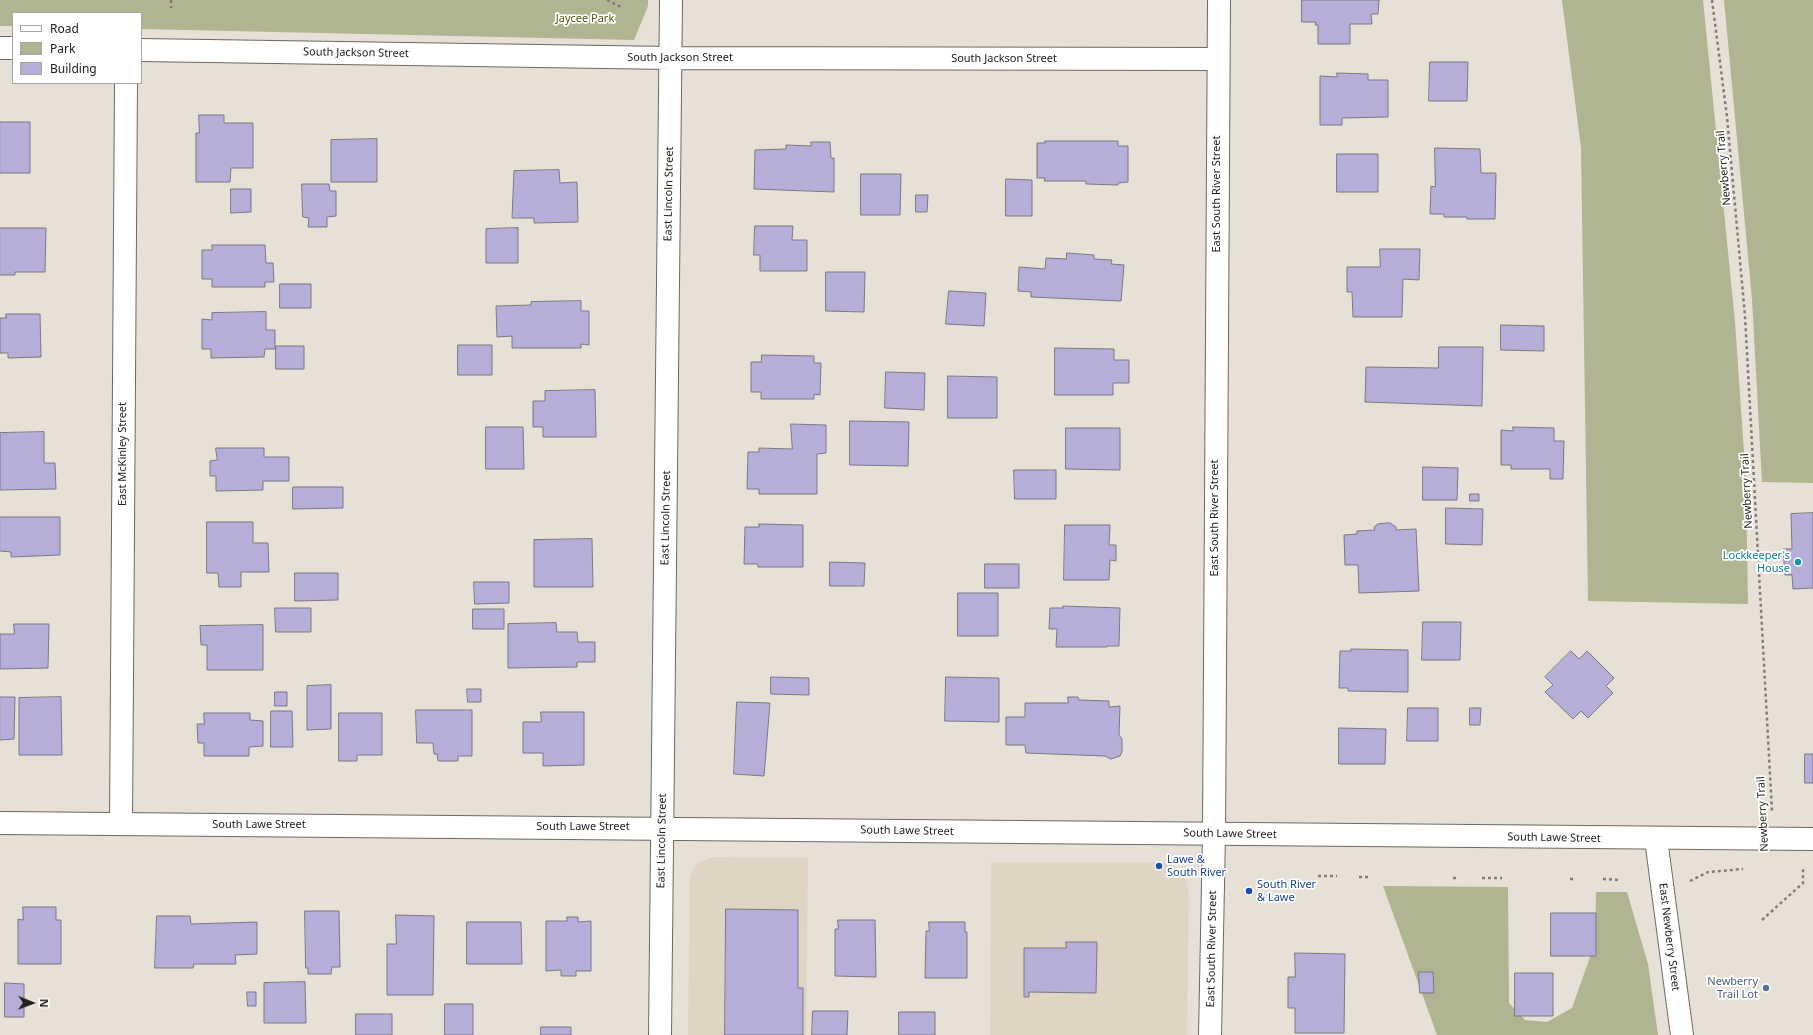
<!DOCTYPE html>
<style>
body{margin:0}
#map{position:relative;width:1813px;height:1035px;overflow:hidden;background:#e7e0d6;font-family:"Noto Sans",sans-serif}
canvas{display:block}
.legend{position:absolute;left:12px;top:12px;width:130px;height:72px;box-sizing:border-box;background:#fff;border:1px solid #a7a6a5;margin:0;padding:5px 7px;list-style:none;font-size:12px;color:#24211e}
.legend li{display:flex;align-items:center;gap:8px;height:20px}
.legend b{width:20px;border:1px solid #a7a6a5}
.north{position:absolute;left:12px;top:983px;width:40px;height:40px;-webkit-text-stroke:3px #fff;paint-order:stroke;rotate:91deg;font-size:11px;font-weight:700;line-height:16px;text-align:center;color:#24211e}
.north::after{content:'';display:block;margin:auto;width:14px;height:18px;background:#24211e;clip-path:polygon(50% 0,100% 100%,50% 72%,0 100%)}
</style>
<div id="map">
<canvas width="1813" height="1035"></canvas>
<ul class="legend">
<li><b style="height:5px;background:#fff"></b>Road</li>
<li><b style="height:11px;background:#b0b490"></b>Park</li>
<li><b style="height:11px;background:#b6aed9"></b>Building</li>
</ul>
<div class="north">N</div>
</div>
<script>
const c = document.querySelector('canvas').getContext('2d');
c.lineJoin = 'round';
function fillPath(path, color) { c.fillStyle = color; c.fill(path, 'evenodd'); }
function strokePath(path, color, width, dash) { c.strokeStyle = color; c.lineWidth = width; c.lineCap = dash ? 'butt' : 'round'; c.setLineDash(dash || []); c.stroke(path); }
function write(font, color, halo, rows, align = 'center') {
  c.font = font + ' "Noto Sans",sans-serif'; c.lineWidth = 3.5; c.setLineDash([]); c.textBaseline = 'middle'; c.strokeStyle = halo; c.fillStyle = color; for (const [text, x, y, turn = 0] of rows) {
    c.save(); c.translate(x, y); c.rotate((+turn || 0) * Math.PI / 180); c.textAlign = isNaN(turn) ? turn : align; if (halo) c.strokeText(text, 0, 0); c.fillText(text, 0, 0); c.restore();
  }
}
const built = new Path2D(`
 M713 857 808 858 806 1035H688L690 877 693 869 698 863Z
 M991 862H1158L1168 863 1175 867 1186 880 1189 893 1187 1035H990Z`);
const green = new Path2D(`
 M0 0H648V6L634 40 141 29V13H13V26H0Z
 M1562 0H1703L1735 322 1746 481 1748 604 1588 601 1581 148Z
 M1724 0H1813V483L1762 482 1752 299Z
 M1383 886 1508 887 1509 1003 1525 1020 1547 1022 1572 1008 1595 943 1596 892H1627L1648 964 1658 1035H1437Z`);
const building = new Path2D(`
 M1302 0H1379L1378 14H1371L1372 24H1350V44H1318V25H1315L1316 22H1302Z
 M1430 62H1468L1467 101H1429Z
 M1337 73 1368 74V80H1388V117L1342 118V125H1320V76L1337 77Z
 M199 115H224V123H253V168H231L230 182H196V133H199Z
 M0 122H30V173H0Z
 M377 139V182H331V140Z
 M1045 141H1118V146H1128V182L1118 183V185L1086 184V181H1044L1045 178H1037V143H1045Z
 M811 142H830L831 158H834V192L754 189 755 150 786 149V145L811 146Z
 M1435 148 1480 149 1481 173H1496L1495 219H1467V217H1444V214H1430L1431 186 1435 187Z
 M1337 154H1378V192H1337Z
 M559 170 560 183 577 182 578 222 534 223V218H512L514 171Z
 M861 174H901L900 215H861Z
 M1006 179 1032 180V216H1006Z
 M302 184H329L330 191H336V216L327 217V227H308L309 218 303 217Z
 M231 189H251V212L231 213Z
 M916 195H928L927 212H916Z
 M755 226H793L792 240H807V271H760V255H754Z
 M0 228H46L45 272H15V275H0Z
 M518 228V263H486V229Z
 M212 245H265L266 263H273L274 282H265V287H212V279H202V250H212Z
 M1380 249H1420L1419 280 1403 279 1402 317H1353L1352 292H1347V267H1380Z
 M1067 253 1094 255V259L1112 260 1111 264 1124 265 1121 301 1031 297V292L1018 291 1019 267 1045 269 1046 258 1066 259Z
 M826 272H865L864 312 826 311Z
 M280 284H311V308H280Z
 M949 291 986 293 984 326 946 324Z
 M581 301V311H589V345L581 344V348H512V336L497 337 496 306 531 305V302Z
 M266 312V330H275V349H265L264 357 211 358V349H202V319L212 320V313Z
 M6 314H40L41 357 8 358V353H0V318H6Z
 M1501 325 1544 326V351L1501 350Z
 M458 345H492V375H458Z
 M276 346H304V369H276Z
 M1439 347H1483L1482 406 1365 402 1366 367 1438 368Z
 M1055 348 1114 349V360H1129V383H1113V395H1055Z
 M762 355 814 356V363H821L820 395 814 394V399H761V392H751V362H761Z
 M886 372 925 373 924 410 885 408Z
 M948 376 997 377V418H948Z
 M595 390 596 437H543V427H533V401H545V391Z
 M850 421 909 422 908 466 850 465Z
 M791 424 826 425V453L817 454V494H759V489H747L748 452H759V448L792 449Z
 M486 427H523L524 469H486Z
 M1513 427 1554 428V441H1564L1563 479H1550V469H1511V465H1501V430L1513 431Z
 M1066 428H1120V470L1066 469Z
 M44 432V463H55L56 489 0 490V433Z
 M216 448H264V457H289V481H263V490L216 491V476H210V461L217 460Z
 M1423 467 1458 468 1457 500H1423Z
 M1014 470H1056V499H1015Z
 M293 487H343V508L293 509Z
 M1470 494H1479V501H1470Z
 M1446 508 1483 509 1482 545 1446 544Z
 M1813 513V588L1793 589 1792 575H1785L1783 549H1792L1791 514Z
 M0 517H60V555L11 557V552L0 551Z
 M207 522H253V543H268L269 572H241V587H219L218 573H207Z
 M1390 523 1396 527V530L1416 529 1419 591 1359 593 1358 565H1345L1344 535 1357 534V531L1375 530 1374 527 1378 524Z
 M759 524 803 525V567H758V564H744L745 527H759Z
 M1065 525H1110L1109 545H1116V561L1110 560 1109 580H1064Z
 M592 539 593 587H534V540Z
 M830 562 865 563 864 586H830Z
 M985 564H1019V588H985Z
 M295 573H338V600L295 601Z
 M474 582H509V603L475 604Z
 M958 593H998V636H958Z
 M1063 606 1120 608 1119 646H1107V647H1056L1057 629H1049L1050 608H1063Z
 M275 608H311V632H276Z
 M473 609H504V629H473Z
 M1423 622H1461L1460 660H1422Z
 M556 623 557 632H577L578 642H595V662H577V667L508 668V624Z
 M14 624H49L48 668 0 669V634H14Z
 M263 625V670H207V645H201L200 626Z
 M1351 649 1408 650V692L1348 691V688H1339L1340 651H1351Z
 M1571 651 1579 659 1587 651 1614 678 1606 686 1613 693 1588 718 1581 711 1573 719 1545 692 1553 685 1545 677Z
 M771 677 809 678V695L771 694Z
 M946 677 999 678V722L945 721Z
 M331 685V729L307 730V686Z
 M467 689H481V702H468Z
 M275 692H287V706H275Z
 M0 697H15L14 739 0 740Z
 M61 697 62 755H19V698Z
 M1068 697H1078L1079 700 1109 701V707L1120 706 1119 735 1122 739V752L1120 756 1111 759 1105 756 1026 753 1025 745H1006V717H1025V703H1068Z
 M737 702 770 703 764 776 734 774Z
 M1408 708H1438V741H1407Z
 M1470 708H1481L1480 725H1470Z
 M416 710H472V756H458V761H438L437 754H434L433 743H417Z
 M271 711H292L293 747H271Z
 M541 712H584V765L543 766V753H523V722H541Z
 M204 713H250V720L263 721V746L249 747V756H204V743H198L197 724H204Z
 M339 713H382V755H357V761H339Z
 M1339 728 1386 729 1385 764H1339Z
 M1805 754H1813V783H1805Z
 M23 907H56V920H61V964H18V919L23 920Z
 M726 909 798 910V988H803V1035H725Z
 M305 911H339L340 967H332L331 974H308V968H306Z
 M1551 913H1596V956H1551Z
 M396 915 434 916 433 995H387V944H396Z
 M157 916H190L191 924 257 922V954L235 955 236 964H194L193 968H155Z
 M567 917H578V922L591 921V971H576V976H561V970L546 971V921H567Z
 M838 920H875L876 977 835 976V929H838Z
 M467 922H521L522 964H467Z
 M929 922H965V932H967V978H925L926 931H929Z
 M1066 942H1097L1096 993 1029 992V997H1024V948H1066Z
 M1295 953 1345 954 1344 1033H1295V1008H1288V977H1295Z
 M1419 972H1433L1434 993H1420Z
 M1515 973H1553V1016H1515Z
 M305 982 306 1023H264V983Z
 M5 983 24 984V1017H5Z
 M247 992H256V1006H248Z
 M445 1004H473V1035H445Z
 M813 1011H848L847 1035H812Z
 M899 1012H935V1035H899Z
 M356 1014H392V1035H356Z
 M541 1027H571V1035H541Z`);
const path = new Path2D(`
 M171 0V8
 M607 0 623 8
 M1712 0 1727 117 1745 316 1772 811
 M1318 876H1337
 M1359 877H1370
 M1453 878H1459
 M1482 878H1502
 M1570 879H1575
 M1603 879 1620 880
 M1690 881 1708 872 1743 869
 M1762 920 1803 883V868`);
const minor = new Path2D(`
 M0 48H13
 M141 50 671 58 1218 59
 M121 824 126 83
 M1656 839 1682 1035
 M660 1035 671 0`);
const tertiary = new Path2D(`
 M1210 1035 1214 834 1219 0`);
const secondary = new Path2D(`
 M0 823 1813 839`);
const markers = [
 [1798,562,4,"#0f9aa8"],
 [1159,866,4,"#1a4fb4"],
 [1249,891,4,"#1a4fb4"],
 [1766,988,4,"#5c6f8a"]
];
const parkNames = [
 ["Jaycee Park",585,19]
];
const streetNames = [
 ["South Jackson Street",356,53,1],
 ["South Jackson Street",680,58],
 ["South Jackson Street",1004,59],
 ["Newberry Trail",1724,168,-95],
 ["East Lincoln Street",669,194,-89],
 ["East South River Street",1217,194,-90],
 ["East McKinley Street",123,454,-90],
 ["Newberry Trail",1747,491,-93],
 ["East Lincoln Street",666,518,-89],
 ["East South River Street",1215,518,-90],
 ["Newberry Trail",1763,814,-93],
 ["South Lawe Street",259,825],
 ["South Lawe Street",583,827],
 ["South Lawe Street",907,831,1],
 ["South Lawe Street",1230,834,1],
 ["South Lawe Street",1554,838,1],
 ["East Lincoln Street",662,841,-89],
 ["East Newberry Street",1669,937,83],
 ["East South River Street",1212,949,-89]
];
const cultureNames = [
 ["Lockkeeper's",1790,556],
 ["House",1790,569]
];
const transitNames = [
 ["Lawe &",1167,860],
 ["South River",1167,873],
 ["South River",1257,885],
 ["& Lawe",1257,898]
];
const serviceNames = [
 ["Newberry",1758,982],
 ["Trail Lot",1758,995]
];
fillPath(built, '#e0d4c4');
fillPath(green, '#b0b490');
fillPath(building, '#b6aed9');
strokePath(building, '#797882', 1);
strokePath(minor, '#6e685f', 24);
strokePath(tertiary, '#6e685f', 24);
strokePath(secondary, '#6e685f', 24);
strokePath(path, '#807b75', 2.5, [3, 3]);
strokePath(minor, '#fff', 22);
strokePath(tertiary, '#fff', 22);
strokePath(secondary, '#fff', 22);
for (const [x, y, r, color] of markers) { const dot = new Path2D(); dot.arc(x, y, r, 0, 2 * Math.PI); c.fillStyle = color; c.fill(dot); strokePath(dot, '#fff', 1.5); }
write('11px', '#52560d', '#fff', parkNames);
write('11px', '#24211e', '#fff', streetNames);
write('11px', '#0d838f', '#fff', cultureNames, 'right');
write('11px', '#164399', '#fff', transitNames, 'left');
write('11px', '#4e5e75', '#fff', serviceNames, 'right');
</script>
